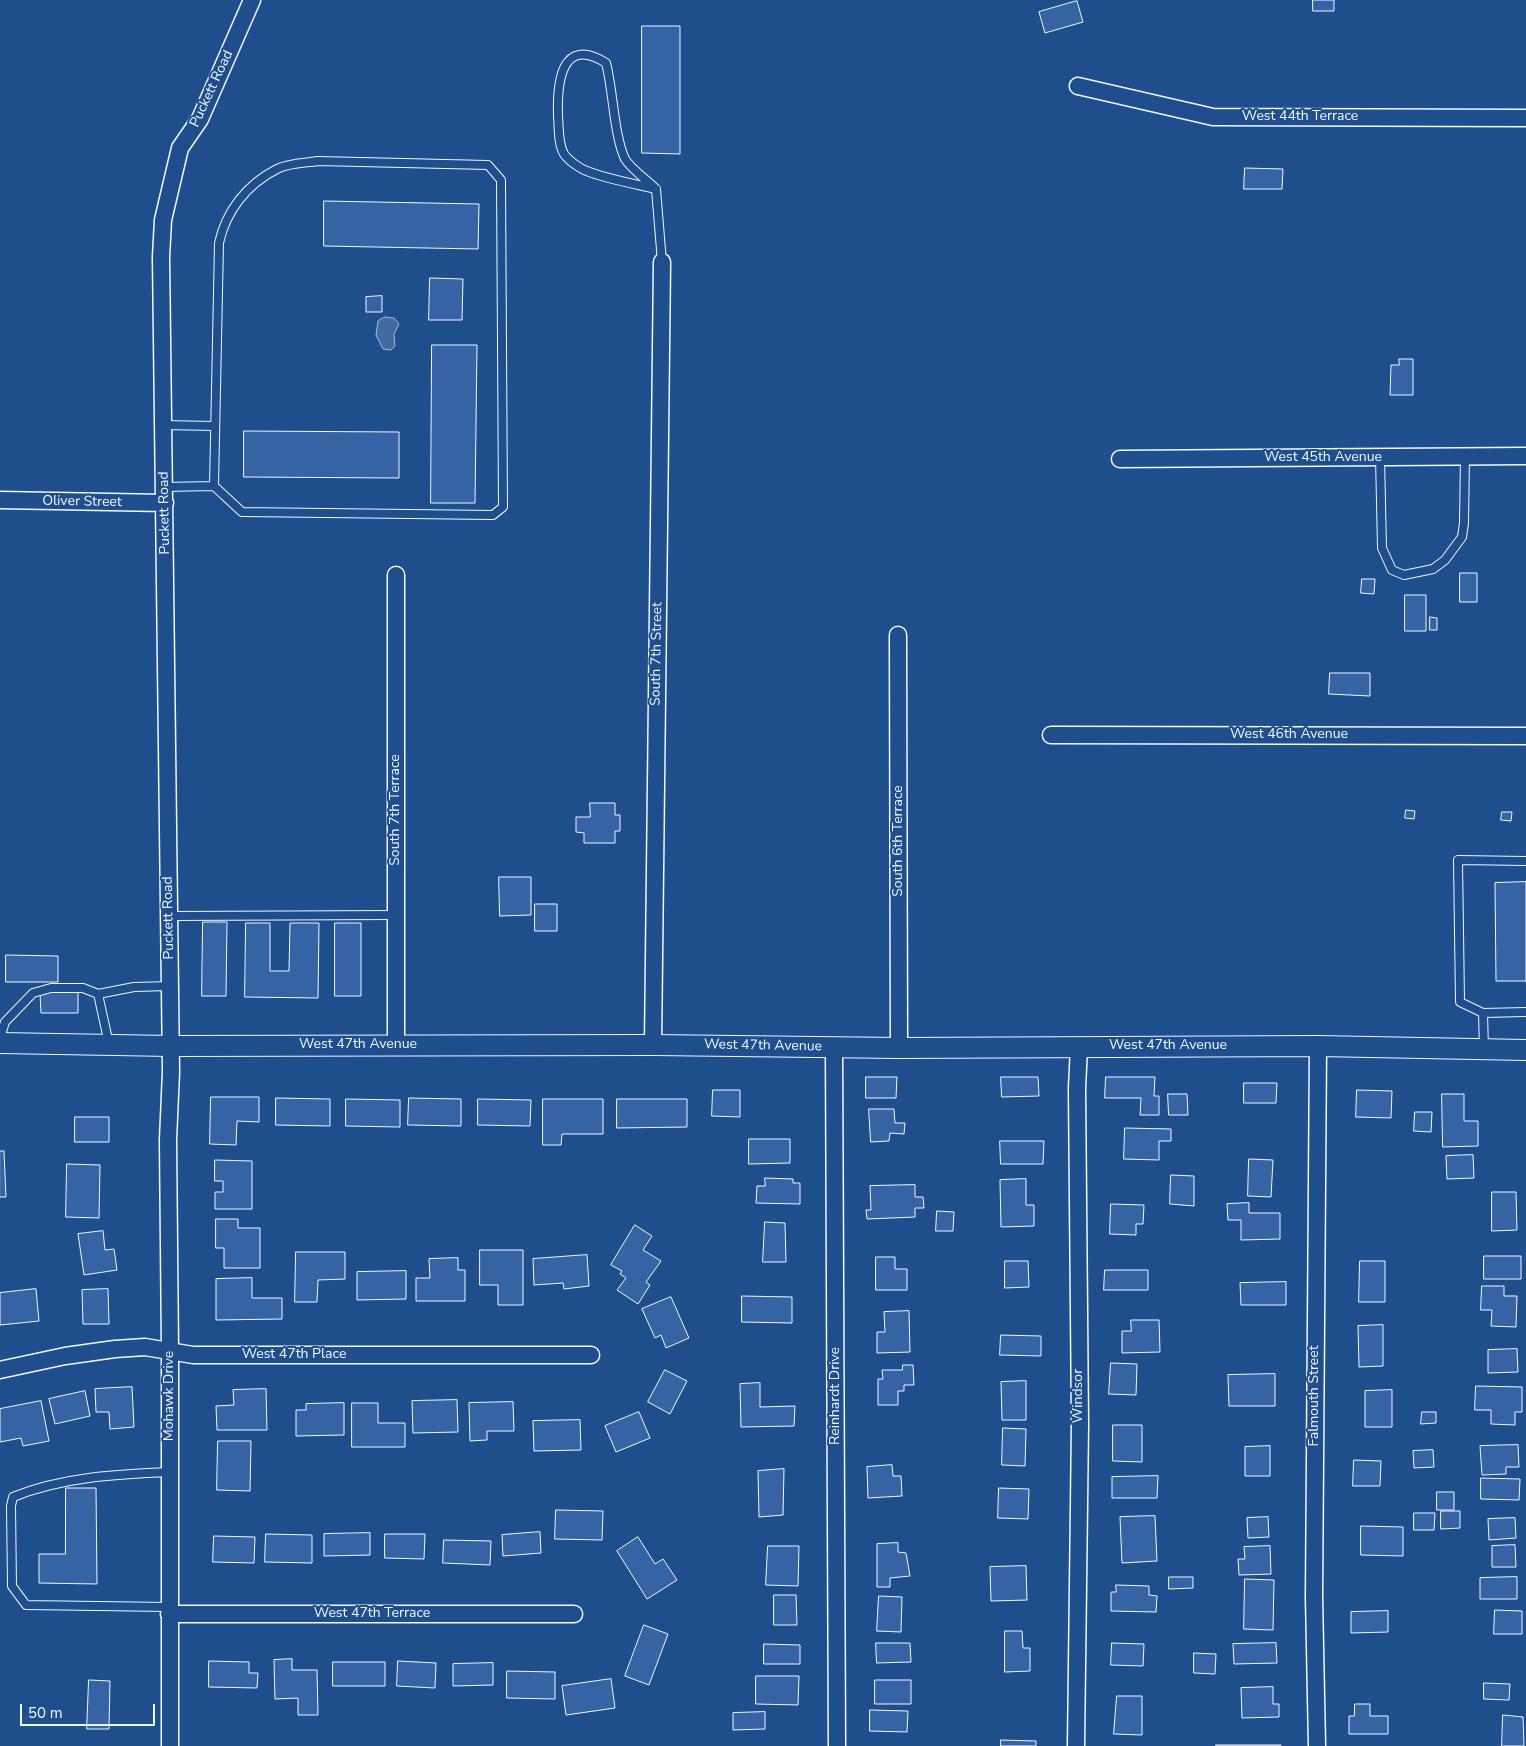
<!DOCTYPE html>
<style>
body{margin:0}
#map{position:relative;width:1526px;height:1746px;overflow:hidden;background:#1f4e8c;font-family:"Nunito Sans",sans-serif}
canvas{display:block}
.scale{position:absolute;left:20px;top:1704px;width:135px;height:22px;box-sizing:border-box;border:2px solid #f2f6ff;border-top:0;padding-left:6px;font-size:15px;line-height:18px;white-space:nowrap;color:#f2f6ff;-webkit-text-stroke:4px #1f4e8c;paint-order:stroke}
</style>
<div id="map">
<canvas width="1526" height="1746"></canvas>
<div class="scale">50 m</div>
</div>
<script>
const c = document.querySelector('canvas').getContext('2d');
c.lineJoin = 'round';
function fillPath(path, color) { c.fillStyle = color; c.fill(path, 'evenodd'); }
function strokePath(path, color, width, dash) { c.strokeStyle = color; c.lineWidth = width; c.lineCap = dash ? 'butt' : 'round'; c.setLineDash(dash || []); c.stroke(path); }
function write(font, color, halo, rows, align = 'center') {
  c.font = font + ' "Nunito Sans",sans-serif'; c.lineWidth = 4; c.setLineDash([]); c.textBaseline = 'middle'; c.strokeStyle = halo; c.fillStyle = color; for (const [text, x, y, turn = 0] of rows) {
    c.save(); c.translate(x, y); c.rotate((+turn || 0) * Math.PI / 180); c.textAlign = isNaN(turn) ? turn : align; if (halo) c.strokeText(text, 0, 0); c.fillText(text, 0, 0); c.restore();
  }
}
const water = new Path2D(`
 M385 317 394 318 399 324 394 334 395 346 391 350 383 349 376 335 378 321Z`);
const building = new Path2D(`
 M1313 0H1334V11H1313Z
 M1077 1 1083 22 1045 33 1039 12Z
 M642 26H680V154L642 153Z
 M1245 168 1283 169 1282 189H1244Z
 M324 201 479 204 478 249 324 246Z
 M430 278 463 279 462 320H429Z
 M382 296V312H366V297Z
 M432 345H477L475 503H431Z
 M1399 359H1413V395H1390L1391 365H1399Z
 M244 431 399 432V478L244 477Z
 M1460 573H1477V602H1460Z
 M1362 579H1375L1374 594 1361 593Z
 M1405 595H1426V631H1405Z
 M1430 617 1437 618V630H1430Z
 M1330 673H1370V696L1329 694Z
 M590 803H615V815H620V831H615V843H584V833L576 832V817H590Z
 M1406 810 1415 811 1414 819 1405 818Z
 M1502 812H1512L1511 821 1501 820Z
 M499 877H531V915L500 916Z
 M1526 882V981H1496L1495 883Z
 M535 904H557V931H535Z
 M203 922H227L226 996H202Z
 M246 923H270V971H289L290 923H319L318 998 245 997Z
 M335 923H361V996H335Z
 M6 955 58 956V982H6Z
 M78 992V1013H41L40 993Z
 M866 1077H897L896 1098H866Z
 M1001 1077H1038L1039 1096 1002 1097Z
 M1106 1077H1155L1154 1096H1159V1115H1140L1141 1098H1105Z
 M1244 1083H1277L1276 1103H1244Z
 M713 1090H740V1117L712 1116Z
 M1357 1090 1392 1091 1391 1118 1356 1117Z
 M1168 1094H1187L1188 1115H1169Z
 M1442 1094H1464V1121H1478V1146L1443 1147Z
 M211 1097H259V1122L237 1121 236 1145 210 1144Z
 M276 1098 330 1099V1126L276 1125Z
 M409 1098 461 1099V1126L408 1125Z
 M346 1099 400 1100V1127L346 1126Z
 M478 1099 531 1100 530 1126 478 1125Z
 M543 1099H603V1134H562L561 1145H543Z
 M617 1099H687V1127L617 1128Z
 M869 1109H894L895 1123H905L904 1134 890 1133 889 1141 871 1142Z
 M1415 1112H1432L1431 1132 1414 1131Z
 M75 1117H109V1142H75Z
 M1125 1128 1171 1129V1141H1159V1160L1124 1159Z
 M749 1139H790V1163L749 1164Z
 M1000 1141H1044L1043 1164H1001Z
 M0 1151H4L6 1197H0Z
 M1473 1155 1474 1178 1447 1179 1446 1156Z
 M1249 1159 1273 1160 1271 1197 1248 1196Z
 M215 1160 252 1161V1209H215V1192H223V1181H215Z
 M67 1164 100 1165 99 1218 66 1217Z
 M1171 1175 1194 1176V1206L1170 1204Z
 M765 1178 793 1179V1183H800V1204L756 1203 757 1186H765Z
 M1026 1179V1205H1034V1226L1001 1227 1000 1180Z
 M915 1185V1197H923L924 1208H915V1217L867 1219 866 1210H871L870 1186Z
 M1492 1192H1516L1517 1230 1492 1231Z
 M1249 1203V1213H1280V1239L1241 1240V1220H1228L1227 1204Z
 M1111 1204 1144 1205 1143 1224H1136V1235L1110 1234Z
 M937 1211 954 1212 953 1231H936Z
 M216 1219H238V1228H260V1268H224V1248H216Z
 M765 1222 785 1223 786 1262H763Z
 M635 1225 652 1236 643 1250 661 1261 646 1282 650 1285 638 1304 617 1290 626 1278 620 1274 622 1271 611 1265Z
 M103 1231 105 1250 114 1249 117 1270 84 1275 78 1234Z
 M480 1250H523V1305H498V1285H480Z
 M296 1252H345V1279L318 1280 317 1302H295Z
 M587 1255 589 1286 564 1289 563 1283 534 1285 533 1259Z
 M1484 1256H1521V1279H1484Z
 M876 1257H895V1269H907V1290H876Z
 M458 1258V1270H465V1301H416V1278H430L429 1259Z
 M1005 1261H1028L1029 1287 1005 1288Z
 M1360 1261H1385V1302H1359Z
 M1105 1270H1148V1290H1104Z
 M406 1271V1299L357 1300V1272Z
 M252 1278V1298H282V1319L216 1320V1279Z
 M1286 1282V1305H1241L1240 1283Z
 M1482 1286H1504V1296H1517L1516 1327 1491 1326 1492 1310H1481Z
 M36 1289 39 1321 0 1325V1293Z
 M108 1289 109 1324H83L82 1290Z
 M742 1296 792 1297V1323L742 1322Z
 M671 1297 689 1338 666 1348 661 1335 655 1338 642 1309Z
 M909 1311 910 1352 877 1353V1332H885L884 1312Z
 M1131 1320H1159L1160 1352 1122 1353V1331H1131Z
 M1383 1325V1366L1359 1367 1358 1326Z
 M1001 1335 1041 1336V1356L1000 1355Z
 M1517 1349 1518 1372 1488 1373V1350Z
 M1111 1363 1137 1364 1136 1395 1109 1394Z
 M903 1365H913L914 1385H904V1391H898V1405H878V1379H883L882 1370H902Z
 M665 1370 687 1381 670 1414 648 1402Z
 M1275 1374V1406H1229L1228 1375Z
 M1026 1381V1420H1002L1001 1382Z
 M760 1383V1407L795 1406 794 1426 741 1427 740 1384Z
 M1476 1386 1522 1387V1412H1515V1425L1491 1424V1410H1475Z
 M132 1387 134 1427 110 1429 109 1412H96L95 1389Z
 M266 1389 267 1430H217L216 1406 234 1405 233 1390Z
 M1392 1390V1427H1365V1391Z
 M85 1391 90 1416 55 1424 49 1399Z
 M457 1400 458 1432 413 1433 412 1401Z
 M41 1401 49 1441 23 1446 21 1438 0 1442V1409Z
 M513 1402 514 1431H487V1440L470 1441 469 1403Z
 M344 1403V1435L296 1436V1410H306V1404Z
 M352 1403H378V1423H405V1447H352Z
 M639 1412 650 1438 616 1452 605 1426Z
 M1422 1412H1436V1423L1421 1424Z
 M580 1420 581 1450 534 1451 533 1421Z
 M1113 1425H1142V1462L1113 1461Z
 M1003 1428 1026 1429 1025 1466 1002 1465Z
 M218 1441H251L250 1491 217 1490Z
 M1518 1445 1519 1467H1506V1474L1482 1475 1480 1446Z
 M1270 1446V1476H1245V1447Z
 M1433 1450 1434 1467 1414 1468 1413 1451Z
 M1354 1460 1381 1461 1380 1486H1353Z
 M892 1465 893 1476H901L902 1496 868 1498 867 1467Z
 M784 1469 783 1515 759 1517 758 1471Z
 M1158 1476 1157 1498H1112V1477Z
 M1481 1478 1520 1479 1519 1500 1481 1499Z
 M66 1488H96L97 1584 39 1583V1554H65Z
 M999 1488 1029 1489 1028 1519 998 1518Z
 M1437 1492H1454V1510H1437Z
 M556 1510 603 1511 602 1540 555 1539Z
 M1441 1511H1460V1528L1441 1529Z
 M1414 1513H1435L1434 1530H1414Z
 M1155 1516 1157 1561 1122 1563 1120 1517Z
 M1268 1517 1269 1537 1248 1538 1247 1518Z
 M1515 1518 1516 1538 1489 1540 1488 1519Z
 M1361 1526 1403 1527V1556L1361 1555Z
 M540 1532 541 1553 503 1556 502 1535Z
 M370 1533V1555L324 1556V1534Z
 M266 1534 312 1535V1563L265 1562Z
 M385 1534H425L424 1559 385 1558Z
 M214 1536 255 1537 254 1563 213 1562Z
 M638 1537 655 1564 663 1559 677 1580 647 1599 617 1551Z
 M444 1540 491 1541 490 1565 443 1563Z
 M898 1543V1552L906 1553 910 1576 890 1578V1587H877V1544Z
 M1515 1545 1516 1567H1492V1546Z
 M768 1546H799L798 1586 766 1585Z
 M1270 1546 1271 1574 1239 1575 1238 1559H1245L1244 1547Z
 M1026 1566 1027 1600 991 1601 990 1567Z
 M1169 1577H1193V1588L1169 1589Z
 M1517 1577V1599H1480V1578Z
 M1245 1579 1274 1580 1273 1630 1244 1629Z
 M1116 1585 1149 1586V1595L1157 1596 1156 1612 1111 1611V1592H1116Z
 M774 1595H796L797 1625H774Z
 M879 1596 902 1597 901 1632 877 1631Z
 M1495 1610 1522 1611V1634H1494Z
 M1388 1611V1632L1351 1633V1612Z
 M644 1625 668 1634 649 1685 625 1676Z
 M1005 1631H1022L1023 1648H1030V1671L1005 1672Z
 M876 1643H910L911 1662 877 1663Z
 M1112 1643 1144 1644 1143 1666 1111 1665Z
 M1276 1643 1277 1663 1234 1664 1233 1644Z
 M764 1644 800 1645V1664H764Z
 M1194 1653 1216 1654 1215 1674 1194 1673Z
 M292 1659V1670H317L318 1715H298V1698L275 1699 274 1660Z
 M209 1661 249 1662V1673H258L257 1688 209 1687Z
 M398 1661 436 1663 435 1688 397 1686Z
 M333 1662H385V1686H333Z
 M493 1663V1685L453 1686V1664Z
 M507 1671 555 1672V1699L507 1698Z
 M756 1676H799L798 1705 756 1704Z
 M611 1679 615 1708 566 1715 562 1686Z
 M89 1680 110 1681 109 1729H87Z
 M875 1680H911V1704H875Z
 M1484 1683 1510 1684 1509 1700 1484 1699Z
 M1273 1687V1704H1279V1717L1242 1718 1241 1688Z
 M1117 1696H1142V1735L1114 1734Z
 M1355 1704H1370V1716H1388V1734H1349V1716H1354Z
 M870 1710 908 1711 907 1732 870 1731Z
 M765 1712V1729L733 1730V1713Z
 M1503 1715 1523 1717 1524 1746H1502Z
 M1001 1740 1036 1741V1746H1001Z
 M1216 1745H1281V1746H1216Z`);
const service = new Path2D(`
 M318 161 488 165 501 180 503 507 493 515 242 512 214 486 219 243C226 211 247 184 277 169 288 163 306 163 318 161Z
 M656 189C640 185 591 176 579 167 574 164 567 158 564 154 558 144 559 128 558 116 557 83 561 35 606 63 613 89 614 136 625 159 631 169 647 180 656 189L662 262
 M163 425 215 426
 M1380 457 1382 548 1392 570 1404 575 1433 569 1445 560 1462 537 1464 523 1465 456
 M164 487 214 486
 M169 916 396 915
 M98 994 134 987 170 986
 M1483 1013 1526 1012
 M0 1038 5 1022 33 993 51 988H83L98 994 109 1044
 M1484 1049 1483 1013 1460 1002 1458 860 1526 861
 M169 1607 26 1605 12 1586 11 1506 13 1497C62 1477 118 1474 171 1472`);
const minor = new Path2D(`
 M1078 86 1213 117 1526 118
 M1120 459 1526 456
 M0 500 165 503
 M396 575V1045
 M898 635 899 1048
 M1051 735 1526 736
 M653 1045 662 262
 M834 1047 837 1746
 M0 1370 65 1356 115 1349 145 1347 193 1355H591
 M169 1614H574
 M170 1746V1351L168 1140 171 1072 161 257 163 220 180 148 200 119 252 0
 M1076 1746 1080 1424 1077 1088 1079 1047
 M1317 1746 1314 1597 1318 1046`);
const tertiary = new Path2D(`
 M0 1043 171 1046 653 1045 899 1048 1318 1046 1526 1050`);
const streetNames = [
 ["Puckett Road",212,89,-65],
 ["West 44th Terrace",1300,117],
 ["West 45th Avenue",1323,458],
 ["Oliver Street",82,502,1],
 ["Puckett Road",165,513,-91],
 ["South 7th Street",657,654,-89],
 ["West 46th Avenue",1289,735],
 ["South 7th Terrace",396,810,-90],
 ["South 6th Terrace",899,841,-90],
 ["Puckett Road",169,918,-91],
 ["West 47th Avenue",358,1045],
 ["West 47th Avenue",763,1046,1],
 ["West 47th Avenue",1168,1046],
 ["West 47th Place",294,1355],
 ["Mohawk Drive",170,1396,-90],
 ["Reinhardt Drive",836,1396,-90],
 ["Windsor",1079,1396,-90],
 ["Falmouth Street",1315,1396,-90],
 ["West 47th Terrace",372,1614]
];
fillPath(water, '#446ba0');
strokePath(water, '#a8bbd7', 1);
fillPath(building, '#3563a3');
strokePath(building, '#f2f6ff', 1);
strokePath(service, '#f2f6ff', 10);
strokePath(minor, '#f2f6ff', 19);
strokePath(tertiary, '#f2f6ff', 22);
strokePath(service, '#1f4e8c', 8);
strokePath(minor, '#1f4e8c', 16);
strokePath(tertiary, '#1f4e8c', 20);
write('14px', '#f2f6ff', '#1f4e8c', streetNames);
</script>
